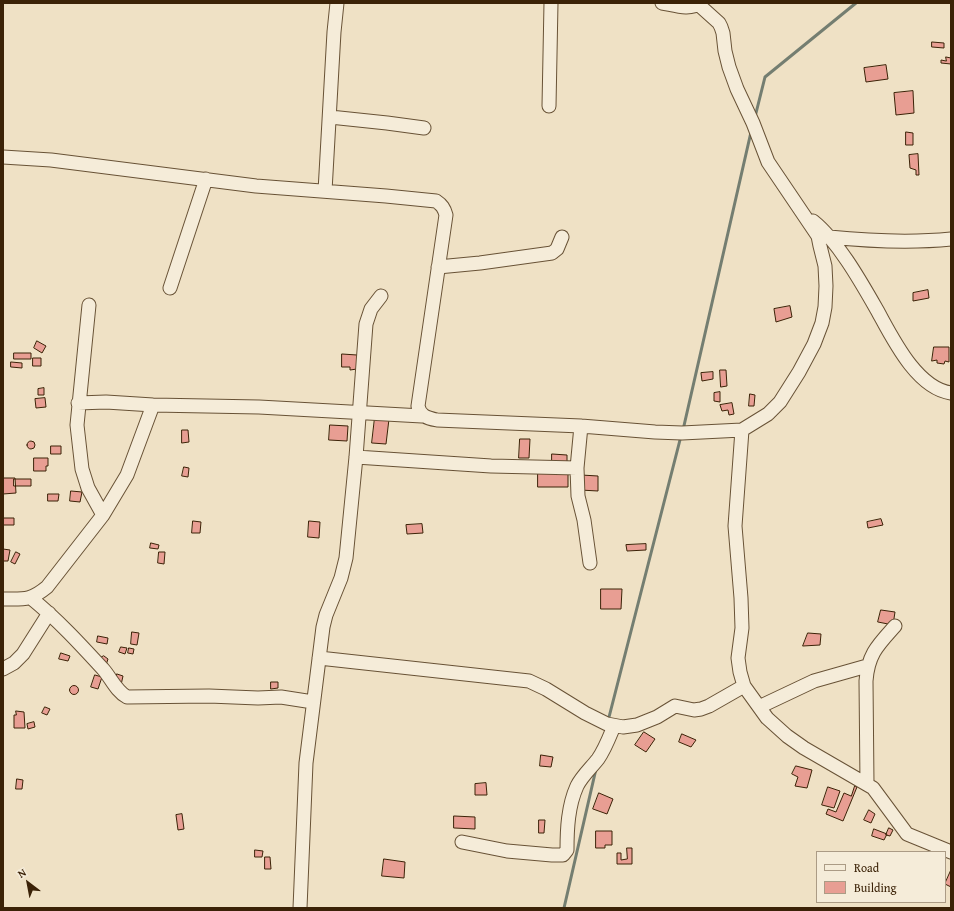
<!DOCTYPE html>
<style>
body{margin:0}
#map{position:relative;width:954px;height:911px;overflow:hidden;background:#efe1c5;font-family:"Gentium Book Plus",serif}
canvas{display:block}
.frame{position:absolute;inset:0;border:4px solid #3b2207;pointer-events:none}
.legend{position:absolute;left:816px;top:851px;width:130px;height:52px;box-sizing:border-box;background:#f5ecd9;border:1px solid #ab9b85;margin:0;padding:5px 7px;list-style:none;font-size:12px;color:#3b2207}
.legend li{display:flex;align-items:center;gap:8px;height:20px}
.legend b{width:20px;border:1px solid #ab9b85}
.north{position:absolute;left:8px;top:863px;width:40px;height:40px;-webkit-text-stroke:3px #f5ecd9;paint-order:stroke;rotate:328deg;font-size:11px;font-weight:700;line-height:16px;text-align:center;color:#3b2207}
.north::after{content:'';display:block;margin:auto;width:14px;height:18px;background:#3b2207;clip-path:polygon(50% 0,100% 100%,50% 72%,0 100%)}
</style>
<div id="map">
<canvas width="954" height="911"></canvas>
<div class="frame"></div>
<ul class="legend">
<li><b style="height:5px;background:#f5ecd9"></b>Road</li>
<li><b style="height:11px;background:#e89e93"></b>Building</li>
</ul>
<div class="north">N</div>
</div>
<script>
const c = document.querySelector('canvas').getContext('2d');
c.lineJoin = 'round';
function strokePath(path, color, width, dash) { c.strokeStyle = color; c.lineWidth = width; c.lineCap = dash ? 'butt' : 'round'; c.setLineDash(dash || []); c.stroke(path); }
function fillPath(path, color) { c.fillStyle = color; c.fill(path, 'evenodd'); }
const stream = new Path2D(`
 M755 117 765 77 856 3
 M683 430 751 132
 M608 721 681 436
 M564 908 596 769`);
const building = new Path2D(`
 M932 42 944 43V48L932 47Z
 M946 57 951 58V64L941 63V60L946 61Z
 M886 65 888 79 866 82 864 68Z
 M913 91 914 113 896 115 894 93Z
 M906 132 913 133V145H906Z
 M918 154 919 175H916V170L910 168 909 155Z
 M928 290 929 298 913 301V293Z
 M790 306 792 317 776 322 774 309Z
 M37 341 46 346 42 353 34 348Z
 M934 347H949V362L945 361 944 364 937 363V360L932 361Z
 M14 353H31V359H14Z
 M342 354 357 355V369L350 370V367H342Z
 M33 358H41V366H33Z
 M11 362 22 363V368L11 367Z
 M720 370H726L727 386 721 387Z
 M713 372V379L702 381 701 373Z
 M44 388V395H38V389Z
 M720 392V402L714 401V393Z
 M750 394 755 395 754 406H749Z
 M45 398 46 407 36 408 35 399Z
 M732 403 734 414 729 415 728 410 722 411 720 405Z
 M375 417 389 419 386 444 372 443Z
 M330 425 348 426 347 441 329 440Z
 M182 430H188L189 442 182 443Z
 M520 439H530L529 458H519Z
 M27 445a4 4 0 1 1 8 0a4 4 0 1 1-8 0Z
 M51 446H61V454H51Z
 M552 454 567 455V465L552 464Z
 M34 458H48V466H46V471H34Z
 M184 467 189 468 188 477 182 476Z
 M538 470H568V487H538Z
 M581 475 598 476V491L580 490Z
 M3 478H15L16 493 3 494Z
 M14 479H31V486H14Z
 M71 491 82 492 80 502 70 501Z
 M48 494H59L58 501H48Z
 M3 518H14V525H3Z
 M881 519 883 525 868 528 867 522Z
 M193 521 201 522 200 533H192Z
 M309 521 320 522 319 538 308 537Z
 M422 524 423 533 407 534 406 525Z
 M151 543 159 545 158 549 150 548Z
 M646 544V550L627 551 626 545Z
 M3 549 10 550 8 561H3Z
 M16 552 20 554 15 564 11 562Z
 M159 552H165L164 564 158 563Z
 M601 589H622L621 609H601Z
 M881 610 895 612 893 625 878 622Z
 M132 632 139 633 137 645 131 644Z
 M808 633 821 634 820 645 803 646Z
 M98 636 108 638 107 644 97 642Z
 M121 647 127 648 125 654 119 652Z
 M129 648 134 649 133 654 128 653Z
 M61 653 70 656 68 661 59 659Z
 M104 656 108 659 106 665 100 658Z
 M117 674 123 676 121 685 115 684Z
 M95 675 102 677 98 689 91 687Z
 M271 682H278V688L271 689Z
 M69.5 690a4.5 4.5 0 1 1 9 0a4.5 4.5 0 1 1-9 0Z
 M45 707 50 709 47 715 42 713Z
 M16 711 24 712 25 728H14V715H16Z
 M34 722 35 727 28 729 27 724Z
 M644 732 655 739 646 752 635 745Z
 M682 734 696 740 691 747 679 742Z
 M541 755 553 757 551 767 540 766Z
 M796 766 812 770 807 788 795 786 798 777 792 774Z
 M17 779 23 780 22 789H16Z
 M486 783 487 795H475V784Z
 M855 786 857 787 843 821 826 814 828 809 836 812 844 793 851 796Z
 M828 787 840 791 834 808 822 805Z
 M599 793 613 799 607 814 593 809Z
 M869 810 875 814 871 823 864 820Z
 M182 814 184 829 178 830 176 815Z
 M454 816 475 817V829L454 828Z
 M539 820H545L544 833H539Z
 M889 828 893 830 890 836 886 835Z
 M874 829 887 834 884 840 872 836Z
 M596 831H612V845H605V848H596Z
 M627 848H632V864H617V853H621V860L627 859Z
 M255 850 263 851 262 857H255Z
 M265 857H270L271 869H265Z
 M384 859 405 862 404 878 382 876Z
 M951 870V887L945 884Z`);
const minor = new Path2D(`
 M662 3C674 5 690 11 700 3
 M549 106 551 3
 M330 117 387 123 424 128
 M3 157 51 160 256 186 386 196 436 201C442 205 444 208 446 215L418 406C420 416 427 418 437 420L581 426 655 432 682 433 742 430 768 414 780 402 799 372 814 344 822 323 825 307 826 286 825 266 820 246 818 236 768 162 753 123 737 89 729 67 725 51 723 33 721 27 719 23 699 5
 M325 191 334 32 337 3
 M813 221C838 241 861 282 877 310 892 337 916 388 951 393
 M829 237C869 241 911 243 951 239
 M438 267 480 263 552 253 557 249 562 237
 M170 288 206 179
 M89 305 77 425 82 469 88 488 103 515
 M78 403 106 402 153 405 259 407 422 416
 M581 426 577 468 578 496 584 520 590 563
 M742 430 735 526 741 598 742 628 738 658 740 672 744 686 767 718 787 736 804 748 873 788 907 834 951 852
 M356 457 491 466 577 468
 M31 598C58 620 80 644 103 669 111 678 116 691 127 697L209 696 258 698 281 697 313 702
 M3 599C24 599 30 601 47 587L103 515 127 475 153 405
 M319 658 529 681 546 689 585 713 607 724 623 727 637 725 657 717 675 706 694 710 701 709 709 706 744 686
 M3 669 14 663 23 654 49 613
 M759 707 814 681 867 666
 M867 784 866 681C868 654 878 645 895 626
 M462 842 507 851 552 855H563L567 850C567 829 568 806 577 786 582 776 591 768 598 759 605 749 609 738 614 726
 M300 908 306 763 323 627 326 615 341 578 346 558 356 457 366 324 371 309 381 296`);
strokePath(stream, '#747e71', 3);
fillPath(building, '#e89e93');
strokePath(building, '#3b2207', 1);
strokePath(minor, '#685236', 15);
strokePath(minor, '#f5ecd9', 13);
</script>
